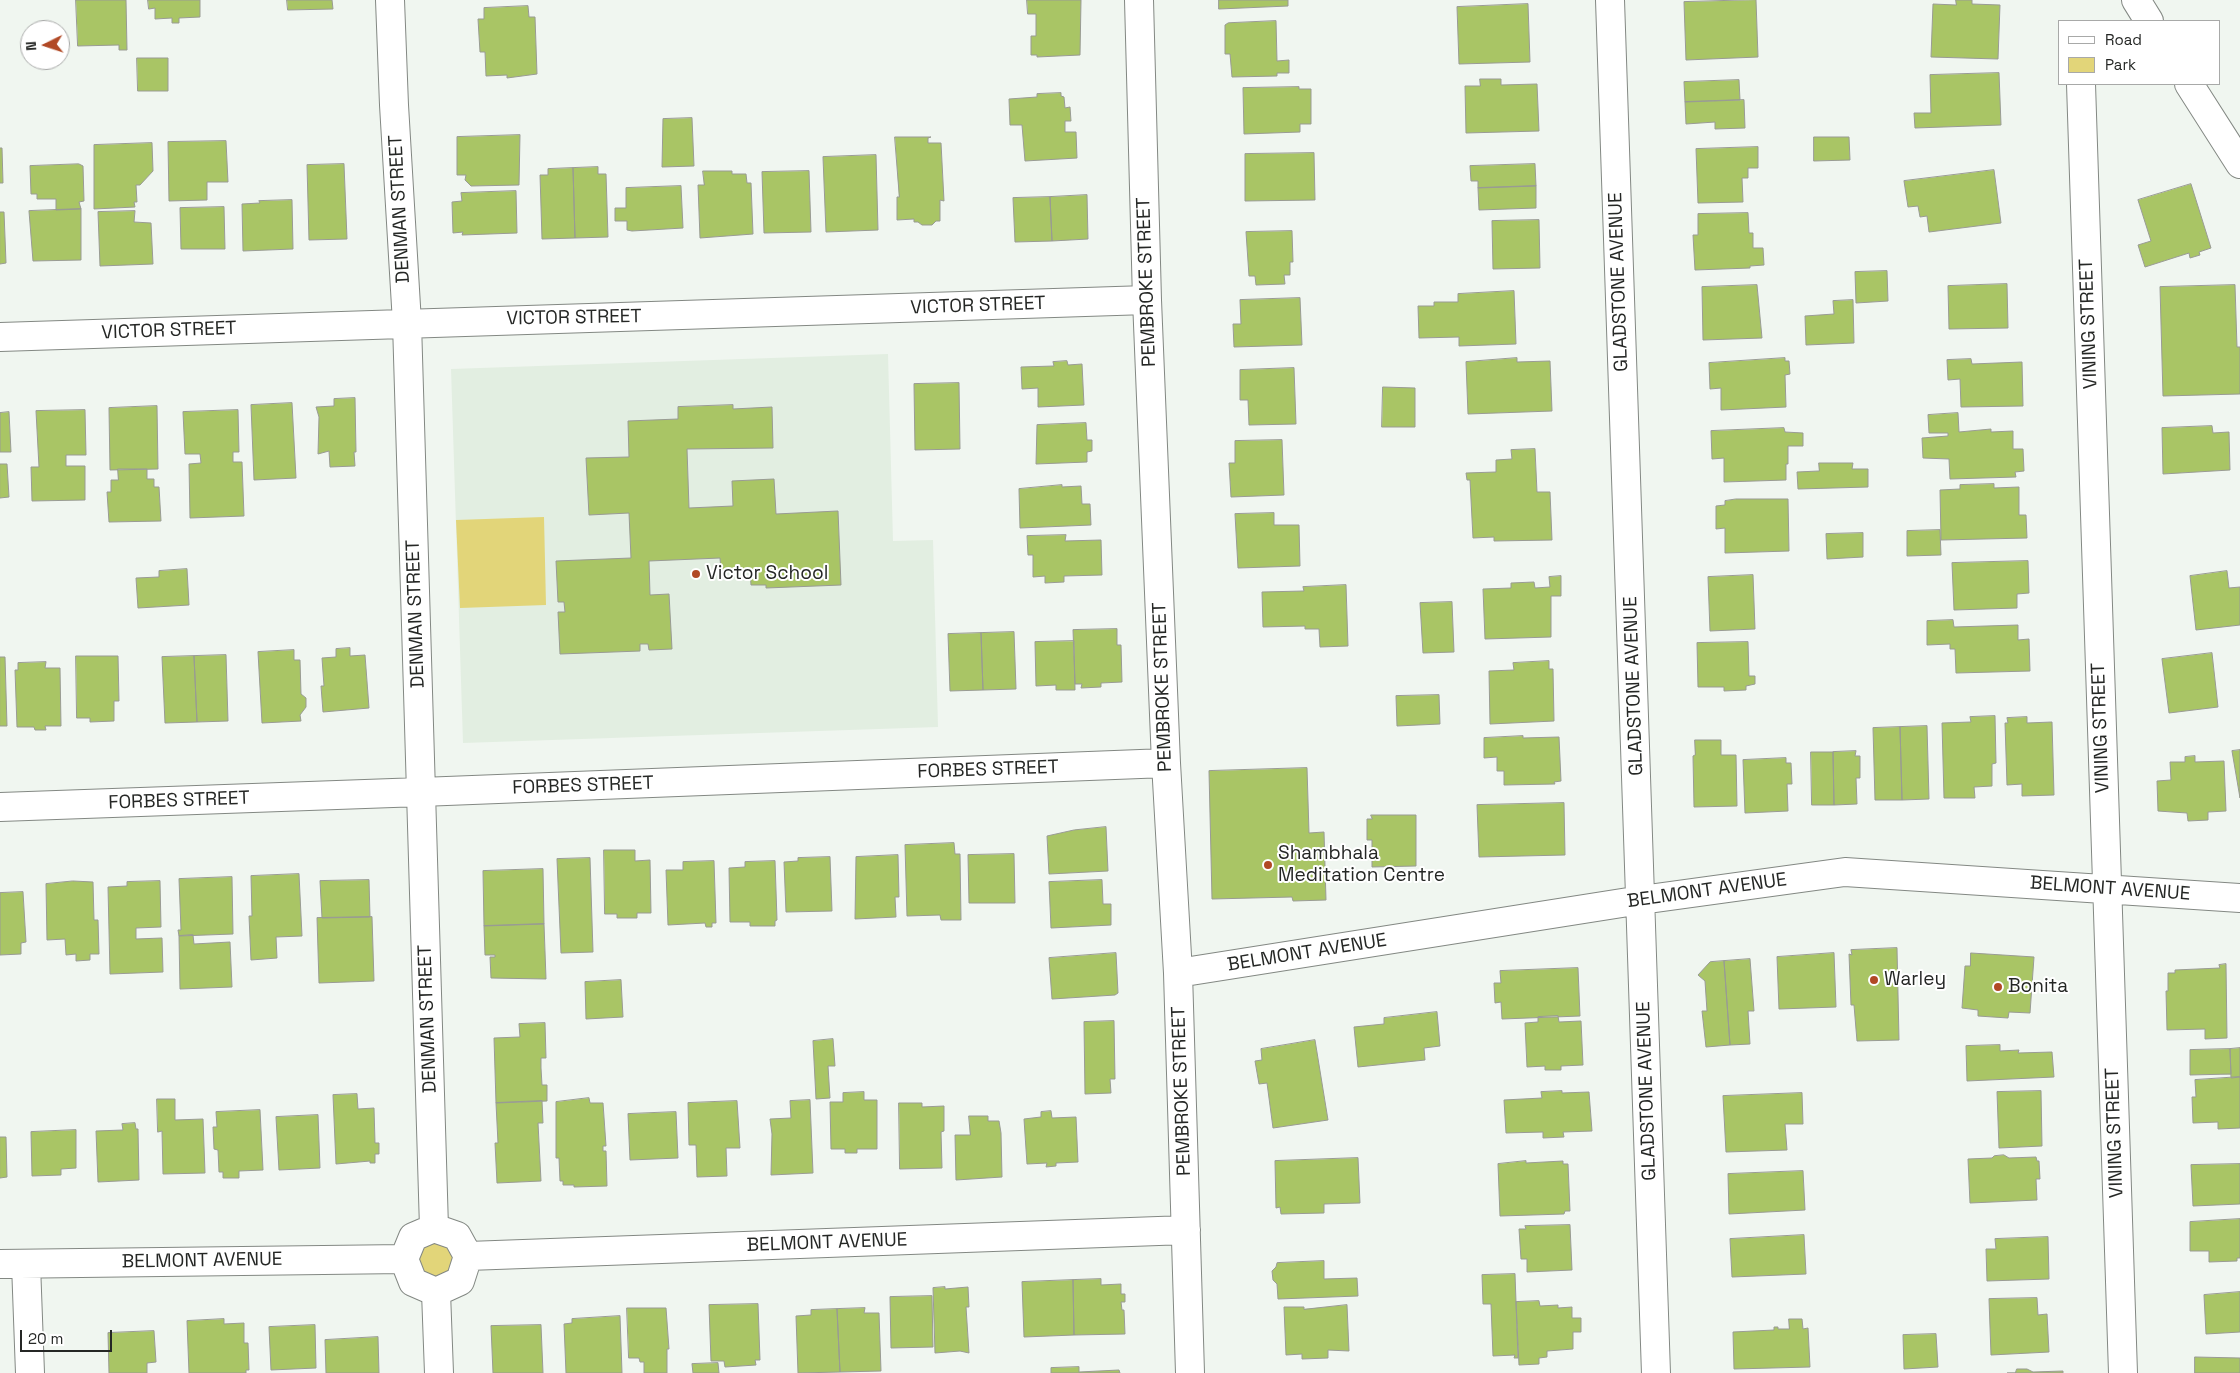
<!DOCTYPE html>
<style>
body{margin:0}
#map{position:relative;width:2240px;height:1373px;overflow:hidden;background:#f0f6f0;font-family:"Space Grotesk",sans-serif}
canvas{display:block}
.legend{position:absolute;left:2058px;top:20px;width:162px;height:65px;box-sizing:border-box;background:#fff;border:1px solid #a8a9a8;margin:0;padding:6px 9px;list-style:none;font-size:15px;color:#252725}
.legend li{display:flex;align-items:center;gap:10px;height:25px}
.legend b{width:25px;border:1px solid #a8a9a8}
.north{position:absolute;left:20px;top:20px;width:50px;height:50px;box-sizing:border-box;background:#fff;border:1px solid #a8a9a8;border-radius:50%;rotate:266deg;font-size:14px;font-weight:700;line-height:20px;text-align:center;color:#252725}
.north::after{content:'';display:block;margin:auto;width:18px;height:22px;background:#b14925;clip-path:polygon(50% 0,100% 100%,50% 72%,0 100%)}
.scale{position:absolute;left:20px;top:1330px;width:92px;height:22px;box-sizing:border-box;border:2px solid #252725;border-top:0;padding-left:6px;font-size:15px;line-height:18px;white-space:nowrap;color:#252725;-webkit-text-stroke:4px #fff;paint-order:stroke}
</style>
<div id="map">
<canvas width="2240" height="1373"></canvas>
<ul class="legend">
<li><b style="height:6px;background:#fff"></b>Road</li>
<li><b style="height:14px;background:#e2d579"></b>Park</li>
</ul>
<div class="north">N</div>
<div class="scale">20 m</div>
</div>
<script>
const c = document.querySelector('canvas').getContext('2d');
c.lineJoin = 'round';
function fillPath(path, color) { c.fillStyle = color; c.fill(path, 'evenodd'); }
function strokePath(path, color, width, dash) { c.strokeStyle = color; c.lineWidth = width; c.lineCap = dash ? 'butt' : 'round'; c.setLineDash(dash || []); c.stroke(path); }
function write(font, color, halo, rows, align = 'center') {
  c.font = font + ' "Space Grotesk",sans-serif'; c.lineWidth = 4; c.setLineDash([]); c.textBaseline = 'middle'; c.strokeStyle = halo; c.fillStyle = color; for (const [text, x, y, turn = 0] of rows) {
    c.save(); c.translate(x, y); c.rotate((+turn || 0) * Math.PI / 180); c.textAlign = isNaN(turn) ? turn : align; if (halo) c.strokeText(text, 0, 0); c.fillText(text, 0, 0); c.restore();
  }
}
const built = new Path2D(`
 M888 354 893 541 933 540 938 727 463 743 451 369Z`);
const green = new Path2D(`
 M544 517 546 605 460 608 456 520Z
 M418 1260a18 18 0 1 1 36 0a18 18 0 1 1-36 0Z`);
const building = new Path2D(`
 M76 0H126L127 50H119V45L78 46Z
 M148 0H200V17L179 18V23H172V18L155 19V8L149 9Z
 M287 0H332L333 9 288 10Z
 M1027 0H1081L1080 55 1037 57V55H1031V36H1036V14H1028Z
 M1219 0H1288V6L1219 9Z
 M1756 0 1758 57 1686 60 1684 2Z
 M1956 0H1972V4L2000 5 1998 59 1931 57 1933 4 1956 5Z
 M1528 4 1530 62 1459 64 1457 7Z
 M528 6 529 17H535L537 74 507 78V75L486 76 485 52H480L478 19H484V8Z
 M1276 21 1277 61 1289 60V73H1277V76L1232 77 1230 54H1225V25L1228 23Z
 M137 58H168V91H138Z
 M1999 73 2001 125 1915 128 1914 113H1931L1930 75Z
 M1480 79H1501V85L1537 84 1539 131 1466 133 1465 86H1480Z
 M1739 80 1740 100 1685 102 1684 82Z
 M1299 87V89H1311V124H1300V132L1244 134 1243 88Z
 M1061 93V96L1064 97 1065 108 1070 107 1071 121H1065V132H1076L1077 158 1025 161 1022 125H1010L1009 99 1037 97V94Z
 M1744 100 1745 128 1715 129V122L1686 124 1685 102Z
 M692 118 694 166 662 167 663 119Z
 M520 135 519 185 471 186 465 180 466 175H457V137Z
 M895 137H931L928 138V143H941L944 201 940 200V221H936L932 225H922L918 222H914V219L897 220V197H899Z
 M1814 137H1849L1850 160 1814 161Z
 M226 141 228 182H207V200L169 201 168 142Z
 M152 143 153 171 140 185H136L137 202H134L135 207 94 209V145Z
 M1758 147V168H1748V178H1742L1743 202 1698 203 1696 149Z
 M0 148H2L3 183H0Z
 M1314 153 1315 200 1245 201V154Z
 M876 155 878 230 826 232 823 157Z
 M79 164 83 166 84 201 79 202 81 209 56 210V199H37V194H31L30 166Z
 M344 164 347 239 309 240 307 165Z
 M1535 164 1536 186 1478 188V181H1471L1470 166Z
 M598 167V174H606L608 237 575 238 573 168Z
 M573 168 575 238 542 239 540 175H548V169Z
 M1994 170 2001 223 1929 232 1927 216 1920 217 1918 206 1908 207 1904 181Z
 M703 171H732V174H746L747 183H751L753 234 700 238 698 185H704Z
 M809 171 811 232 764 233 762 172Z
 M2191 184 2211 248 2199 252 2200 255 2190 258 2189 253 2145 267 2138 245 2151 241 2138 200Z
 M681 186 683 228 632 231 627 230V221H615V208H626V188Z
 M1536 186V208L1479 210 1478 188Z
 M516 191 517 233 462 235 463 232 453 233 452 202 462 201 461 193Z
 M1087 195 1088 239 1052 241 1050 197Z
 M1050 197 1052 241 1015 242 1013 198Z
 M292 200 293 249 243 251 242 204 260 203 259 201Z
 M224 207 225 249H181L180 208Z
 M81 209V260L33 261 29 211Z
 M135 211 134 222 151 223 153 264 100 266 98 212Z
 M0 212H4L6 263 0 264Z
 M1748 213 1749 233H1753V248H1763L1764 265 1750 266V268L1695 270 1693 235H1698V214Z
 M1539 220 1540 268 1493 269 1492 221Z
 M1292 231 1293 262H1290V275H1284L1285 284 1256 285 1255 276H1249L1246 232Z
 M1887 271 1888 301 1856 303 1855 272Z
 M2007 284 2008 328 1949 329 1948 286Z
 M1757 285 1762 338 1703 340 1702 287Z
 M2235 285 2237 347H2240V394L2163 396 2160 287Z
 M1514 291 1516 344 1459 346V337L1419 338 1418 306H1434V302H1458V294Z
 M1300 298 1302 345 1234 347 1233 324H1241L1240 300Z
 M1853 300 1854 343 1806 345 1805 316 1834 314 1833 301Z
 M1517 358V362L1550 361 1552 411 1468 414 1466 362Z
 M1785 358V361H1789L1790 374 1785 375 1786 407 1721 410V388L1710 389 1709 363Z
 M1971 359 1972 364 2022 362 2023 406 1961 407 1960 379 1948 380 1947 360Z
 M1067 361 1068 365 1082 364 1084 405 1038 407V388L1022 389 1021 367 1054 366 1053 362Z
 M1294 368 1296 424 1249 425 1248 400H1240V370Z
 M959 383 960 449 915 450 914 384Z
 M1383 387 1415 388V427H1382Z
 M355 398 356 452H354L355 466 330 467 329 451 318 454 319 417 316 407 334 406V399Z
 M292 403 296 478 254 480 251 405Z
 M733 405V409L772 407 773 448 687 449 689 508 733 506 732 481 774 479 776 514 838 511 841 585 766 588V585H751L750 570 721 571 720 558 649 561 650 595 669 594 672 649 649 650 648 644H640V651L560 654 558 612H565L564 602H558L556 561 631 558 629 513 589 515 586 458 629 457 628 421 678 419V407Z
 M157 406 158 469 110 470 109 408Z
 M85 410 86 455H66V466H85V500L32 501 31 467H39L36 411Z
 M238 410 239 452H233V462H242L244 516 190 518 189 464 201 463 200 454H185L183 412Z
 M9 412 11 452H0V413Z
 M1958 413 1959 432 1991 429V432L2013 431V449H2023L2024 471 2015 472 2016 477 1950 479 1949 459 1923 458 1922 438 1948 436V433H1929L1928 415Z
 M1086 423 1087 440H1092V451L1087 452V462L1036 464 1037 425Z
 M2212 426 2213 433 2229 432 2230 470 2163 474 2162 428Z
 M1784 428 1785 432 1803 433V446H1788V464H1786V480L1724 482V458L1712 459 1711 431Z
 M1282 440 1284 495 1231 497 1229 463H1235V441Z
 M1535 449 1537 492H1550L1552 540 1494 541V537L1473 538 1470 480H1467L1466 473 1496 472V460L1512 459 1511 450Z
 M1819 463H1853L1852 469H1868V487L1798 489 1797 472 1819 471Z
 M0 464H7L9 497 0 498Z
 M118 469H147V479H154V487H159L161 521 109 522 107 492H111V480H118Z
 M1994 484V488L2019 487V515H2026L2027 538 1941 540 1940 490 1960 489V485Z
 M1062 485V487L1081 486 1082 504H1090L1091 525 1020 528 1019 489Z
 M1736 499H1788L1789 551 1725 553V528L1716 529V506L1725 505V501Z
 M1274 513V525H1299L1300 566 1238 568 1235 514Z
 M1940 530 1941 555 1907 556V531Z
 M1863 533V557L1827 559 1826 534Z
 M1066 535 1065 541 1101 540 1102 575 1064 576V582L1045 583V576L1033 577V555H1028L1027 536Z
 M2028 561 2029 593 2017 594V608L1954 610 1952 563Z
 M187 569 189 605 138 608 136 578 159 577V571Z
 M2227 571 2229 588 2240 587V625L2196 630 2190 576Z
 M1753 575 1755 629 1710 631 1708 577Z
 M1561 576V596H1551V637L1485 639 1483 589 1511 588V583L1534 582 1535 588 1550 587 1549 577Z
 M1346 585 1348 646 1320 647 1319 629H1305V626L1263 627 1262 592 1304 591 1303 587Z
 M1452 602 1454 652 1423 653 1420 603Z
 M1953 620 1954 627 2018 625V640L2029 639 2030 671 1956 673 1955 649H1950V644L1927 645V621Z
 M1117 629V645H1121L1122 682 1101 683V687L1081 688 1082 684H1075L1073 630Z
 M1014 632 1016 689 983 690 981 633Z
 M981 633 983 690 950 691 948 634Z
 M1074 641 1075 690H1056V685L1036 686 1035 642Z
 M1748 642 1749 676H1755V684L1746 686V690L1724 691V687H1698L1697 643Z
 M350 648V656L365 655 369 708 323 712 321 686H324L322 658 336 657V649Z
 M294 650V660H300L301 694 306 698V707L300 715 301 721 262 723 258 652Z
 M2212 653 2218 707 2169 713 2162 659Z
 M226 655 228 721 197 722 194 656Z
 M76 656H118L119 701H114V721L90 722V718H77Z
 M194 656 197 722 165 723 162 657Z
 M0 657H5L7 726H0Z
 M1549 661V669H1553L1554 721 1490 724 1489 671 1514 670 1513 663Z
 M46 662 45 668H60L61 726H45L46 730H35L34 727H17L15 670H18V663Z
 M1439 695 1440 724 1397 726 1396 696Z
 M1995 716 1996 763 1992 764V786L1974 787 1975 798H1944L1942 723 1971 722 1970 717Z
 M2027 717V723L2052 722 2054 795 2022 796V784L2007 785 2005 723H2008L2007 718Z
 M1927 726 1929 799 1902 800 1900 727Z
 M1900 727 1902 800H1875L1873 728Z
 M1523 736V738L1559 737 1561 781 1554 782 1555 784 1504 785V771H1497V757L1484 758V738Z
 M1695 740H1721V755H1736L1737 806 1694 807 1693 756 1695 755Z
 M2240 750V798L2232 751Z
 M1856 751 1855 756H1860V778H1856L1857 804 1834 805 1833 752Z
 M1811 752H1833L1834 805H1812Z
 M2195 756V762L2224 761 2226 811 2208 812V820L2188 821 2187 813 2158 811 2157 781 2171 780 2170 762H2185V757Z
 M1786 758V763H1791L1792 784H1787L1788 811 1745 813 1743 760Z
 M1307 768 1309 833 1324 832 1326 900 1293 901 1292 897 1212 899 1209 771Z
 M1564 803 1565 855 1479 857 1477 805Z
 M1371 815H1416V866L1372 867V840H1367V819H1372Z
 M1106 827 1108 871 1049 874 1047 836 1074 830Z
 M954 843 955 854H960L961 920H941L940 915 907 916 905 845Z
 M604 850H635V861L650 860 651 913H637V918H617V914H605Z
 M1014 854 1015 903H969L968 855Z
 M898 855 899 897H895L896 917 855 919 856 857Z
 M830 857 832 911 786 912 784 862 798 861V858Z
 M590 858 593 952 561 953 557 859Z
 M714 861 716 923H712V927H706L705 923 668 925 666 870H683V862Z
 M775 861 777 920 775 921V926H750V922H730L729 868 745 867V862Z
 M543 869 544 924 484 926 483 871Z
 M299 874 302 936 276 937 277 958 251 960 249 916H252L251 876Z
 M232 877 233 934 179 936 178 930H181L179 879Z
 M369 880 370 917 322 918 320 881Z
 M1102 880 1103 904H1111V925L1051 928 1049 882Z
 M73 881 93 882 94 920H98L99 954H90V960L76 961V954L66 955 65 939 47 940 46 884Z
 M160 881 161 927 136 928V939L162 938 163 972 110 974 108 887 127 886V882Z
 M23 892 26 942 21 943V954L0 955V893Z
 M372 917 374 981 319 983 317 918Z
 M544 924 546 979 491 978 490 957H495V955H485L484 926Z
 M193 935 194 944 230 942 232 987 180 989 179 936Z
 M1897 948 1899 1040 1857 1041 1854 1005H1851L1849 954 1852 955 1851 950Z
 M1116 953 1118 993 1115 995 1052 999 1049 958Z
 M1834 953 1836 1007 1779 1009 1777 957Z
 M1971 953 2034 957 2030 1013 2009 1012 2008 1018 1978 1016V1010L1962 1008 1965 966H1970Z
 M1750 959 1754 1011H1748L1750 1044 1730 1045 1724 961Z
 M1724 961 1730 1045 1706 1047 1702 1011H1707L1705 981 1698 975 1710 962Z
 M2226 964 2227 1038 2205 1039V1029L2167 1030 2166 991H2168V973H2175V970L2220 968 2219 965Z
 M1578 968 1580 1016 1502 1019 1501 1002 1495 1003 1494 983H1501L1500 971Z
 M621 980 623 1017 586 1019 585 982Z
 M1437 1012 1440 1046 1424 1048 1425 1060 1358 1067 1354 1027 1384 1024V1018Z
 M1558 1016 1559 1022 1581 1021 1583 1065 1561 1066V1070H1545V1066L1527 1067 1525 1023 1538 1022V1017Z
 M1114 1021 1115 1079H1110L1111 1093 1085 1094 1084 1022Z
 M545 1023 546 1058H541V1068L542 1085H547V1101L496 1103 494 1038 520 1037 519 1024Z
 M833 1039 835 1066H828L830 1098 816 1099 813 1041Z
 M1315 1040 1328 1120 1273 1128 1267 1083 1259 1084 1255 1061 1262 1060 1261 1049Z
 M2000 1045V1051L2019 1050 2018 1053 2052 1052 2054 1077 1967 1081 1966 1046Z
 M2240 1048V1077L2231 1078 2230 1049Z
 M2230 1049 2231 1074 2190 1075V1050Z
 M2240 1077V1128L2218 1129V1122L2193 1123 2192 1097H2196L2195 1080Z
 M1562 1091V1093L1589 1092 1592 1131 1563 1132 1564 1137 1543 1138V1132L1506 1133 1504 1100 1542 1098 1541 1092Z
 M2041 1091 2042 1146 1999 1148 1997 1092Z
 M864 1092V1100H877V1149H857V1153H845V1149H831L830 1102H843V1093Z
 M1802 1093 1803 1124H1785L1787 1150 1726 1152 1723 1096Z
 M357 1094 358 1109 374 1108 375 1143H379V1154H375V1163H370V1161L336 1164 333 1095Z
 M589 1098 590 1103H603L606 1146H603V1151H606L607 1186 574 1187V1185H563V1181H560L559 1158H556V1102Z
 M157 1099H175V1120L203 1119 205 1173 163 1174 162 1131 158 1132Z
 M810 1100 813 1173 771 1175 772 1134 770 1119 791 1118 790 1101Z
 M542 1101 543 1123H538L541 1181 497 1183 495 1143H498L496 1103Z
 M737 1101 740 1148H726L727 1176 697 1177 696 1145H689L688 1103Z
 M899 1103H922V1107L944 1106V1131L941 1132 942 1168 900 1169Z
 M260 1110 263 1170 239 1171V1178H223V1172H219L218 1150 214 1149 213 1127H217L216 1112Z
 M1051 1111 1052 1118 1076 1117 1078 1162 1056 1163V1166L1046 1167 1047 1163 1027 1164 1024 1119 1041 1117V1112Z
 M676 1112 678 1158 630 1160 628 1114Z
 M318 1115 320 1168 279 1170 276 1117Z
 M969 1116H988V1121H999L1001 1133 1002 1177 956 1180 955 1135H970Z
 M135 1123 136 1129H138L139 1180 98 1182 96 1131 123 1130 122 1124Z
 M76 1130V1168L61 1169V1175L32 1176 31 1132Z
 M0 1137H6L7 1177 0 1178Z
 M2004 1155 2009 1158 2036 1157 2037 1161H2039L2040 1179H2036L2037 1200 1970 1203 1968 1159 1992 1158 1994 1156Z
 M1358 1158 1360 1203 1324 1204V1213L1281 1214 1280 1207 1276 1208 1275 1161Z
 M1526 1161V1163L1563 1161V1164H1568L1570 1211H1565L1564 1214 1500 1216 1498 1164Z
 M2240 1164V1204L2193 1206 2191 1165Z
 M1803 1171 1805 1210 1729 1214 1728 1174Z
 M2240 1219V1258H2237V1261L2209 1262V1251H2190V1222Z
 M1570 1225 1572 1270 1527 1272V1259H1521L1519 1229H1526L1525 1226Z
 M1804 1235 1806 1274 1732 1277 1730 1239Z
 M2048 1237 2049 1279 1987 1281 1986 1249H1996L1995 1239Z
 M1324 1261V1279L1357 1278 1358 1296 1278 1299 1277 1284 1273 1280 1272 1271 1276 1267 1277 1263Z
 M1515 1274 1518 1358H1514L1515 1355 1493 1356 1491 1304H1483L1482 1275Z
 M1101 1279V1285L1121 1284V1294H1125V1302H1121L1122 1310H1124L1125 1334 1074 1335 1073 1280Z
 M1073 1280 1074 1335 1024 1337 1022 1282Z
 M945 1287V1289L968 1287 969 1307H966L969 1353 960 1351 935 1353 933 1288Z
 M2240 1292V1332L2206 1334 2204 1295Z
 M932 1296 933 1347 891 1348 890 1297Z
 M2037 1298 2038 1315 2047 1314 2049 1352 1991 1355 1989 1299Z
 M1539 1301 1540 1306 1558 1305V1308L1572 1307V1318H1581V1332H1573V1349L1547 1351V1357L1539 1358V1364L1519 1365 1516 1302Z
 M758 1304 760 1360H755L756 1365 725 1367 724 1361H711L709 1305Z
 M1347 1305 1349 1351 1328 1350V1358L1302 1359V1354L1286 1355 1284 1307H1304V1309Z
 M627 1308H666L669 1349H667V1373H644V1362H640L639 1358H629Z
 M865 1308 864 1313H879L881 1371 840 1372 837 1309Z
 M837 1309 840 1372 798 1373 796 1316 811 1315V1310Z
 M620 1316 622 1373H566L564 1324 572 1323V1319Z
 M224 1319V1324L244 1323V1343H248L249 1370H246V1373H189L187 1321Z
 M1789 1319H1802L1803 1329 1808 1328 1810 1367 1734 1369 1733 1332 1774 1330V1327H1778V1329H1789Z
 M315 1325 316 1368 271 1370 269 1327Z
 M541 1325 543 1373H493L491 1326Z
 M154 1331 156 1362 147 1363V1373H109L108 1333Z
 M1936 1334 1938 1367 1904 1369 1903 1335Z
 M378 1337 379 1373H326L325 1340Z
 M2195 1357 2240 1358V1373H2195Z
 M718 1363 719 1373H693L692 1364Z
 M1079 1367V1372L1119 1370 1120 1373H1051V1368Z
 M2017 1369H2027L2033 1372 2063 1371V1373H2007H2015Z`);
const minor = new Path2D(`
 M390 0 394 105 407 323 434 1228
 M1139 0 1147 300 1166 763 1178 973 1190 1373
 M1610 0 1656 1373
 M2081 84 2123 1373
 M0 337 1147 300
 M0 807 421 792 1166 763
 M1178 973 1641 900 1845 872 2240 898
 M434 1228 457 1236 468 1256 460 1281 436 1292 413 1282 404 1259 413 1237Z
 M468 1256 1186 1230
 M0 1264 404 1259
 M26 1264 30 1373
 M436 1292 439 1373`);
const major = new Path2D(`
 M2136 0 2149 21
 M2189 84 2240 164`);
const markers = [
 [696,574,5,"#b14925"],
 [1268,865,5,"#b14925"],
 [1874,980,5,"#b14925"],
 [1998,987,5,"#b14925"]
];
const streetNames = [
 ["DENMAN STREET",400,209,-93],
 ["PEMBROKE STREET",1147,282,-92],
 ["GLADSTONE AVENUE",1619,282,-92],
 ["VICTOR STREET",978,306,-2],
 ["VICTOR STREET",574,318,-1],
 ["VINING STREET",2089,324,-92],
 ["VICTOR STREET",169,331,-2],
 ["DENMAN STREET",416,614,-92],
 ["GLADSTONE AVENUE",1634,686,-92],
 ["PEMBROKE STREET",1163,687,-92],
 ["VINING STREET",2101,728,-92],
 ["FORBES STREET",988,770,-2],
 ["FORBES STREET",583,786,-2],
 ["FORBES STREET",179,801,-2],
 ["BELMONT AVENUE",2110,889,4],
 ["BELMONT AVENUE",1707,891,-8],
 ["BELMONT AVENUE",1307,953,-9],
 ["DENMAN STREET",428,1019,-92],
 ["PEMBROKE STREET",1182,1091,-92],
 ["GLADSTONE AVENUE",1647,1091,-92],
 ["VINING STREET",2115,1133,-92],
 ["BELMONT AVENUE",827,1243,-2],
 ["BELMONT AVENUE",202,1261,-1]
];
const poiNames = [
 ["Victor School",706,574],
 ["Shambhala",1278,854],
 ["Meditation Centre",1278,876],
 ["Warley",1884,980],
 ["Bonita",2008,987]
];
fillPath(built, '#e2eee1');
fillPath(green, '#e2d579');
fillPath(building, '#a9c565');
strokePath(building, '#999b94', 1);
strokePath(minor, '#838883', 30);
strokePath(major, '#838883', 30);
strokePath(minor, '#fff', 28);
strokePath(major, '#fff', 28);
for (const [x, y, r, color] of markers) { const dot = new Path2D(); dot.arc(x, y, r, 0, 2 * Math.PI); c.fillStyle = color; c.fill(dot); strokePath(dot, '#fff', 2); }
write('19px', '#252725', '#fff', streetNames);
write('19px', '#252725', '#fff', poiNames, 'left');
</script>
